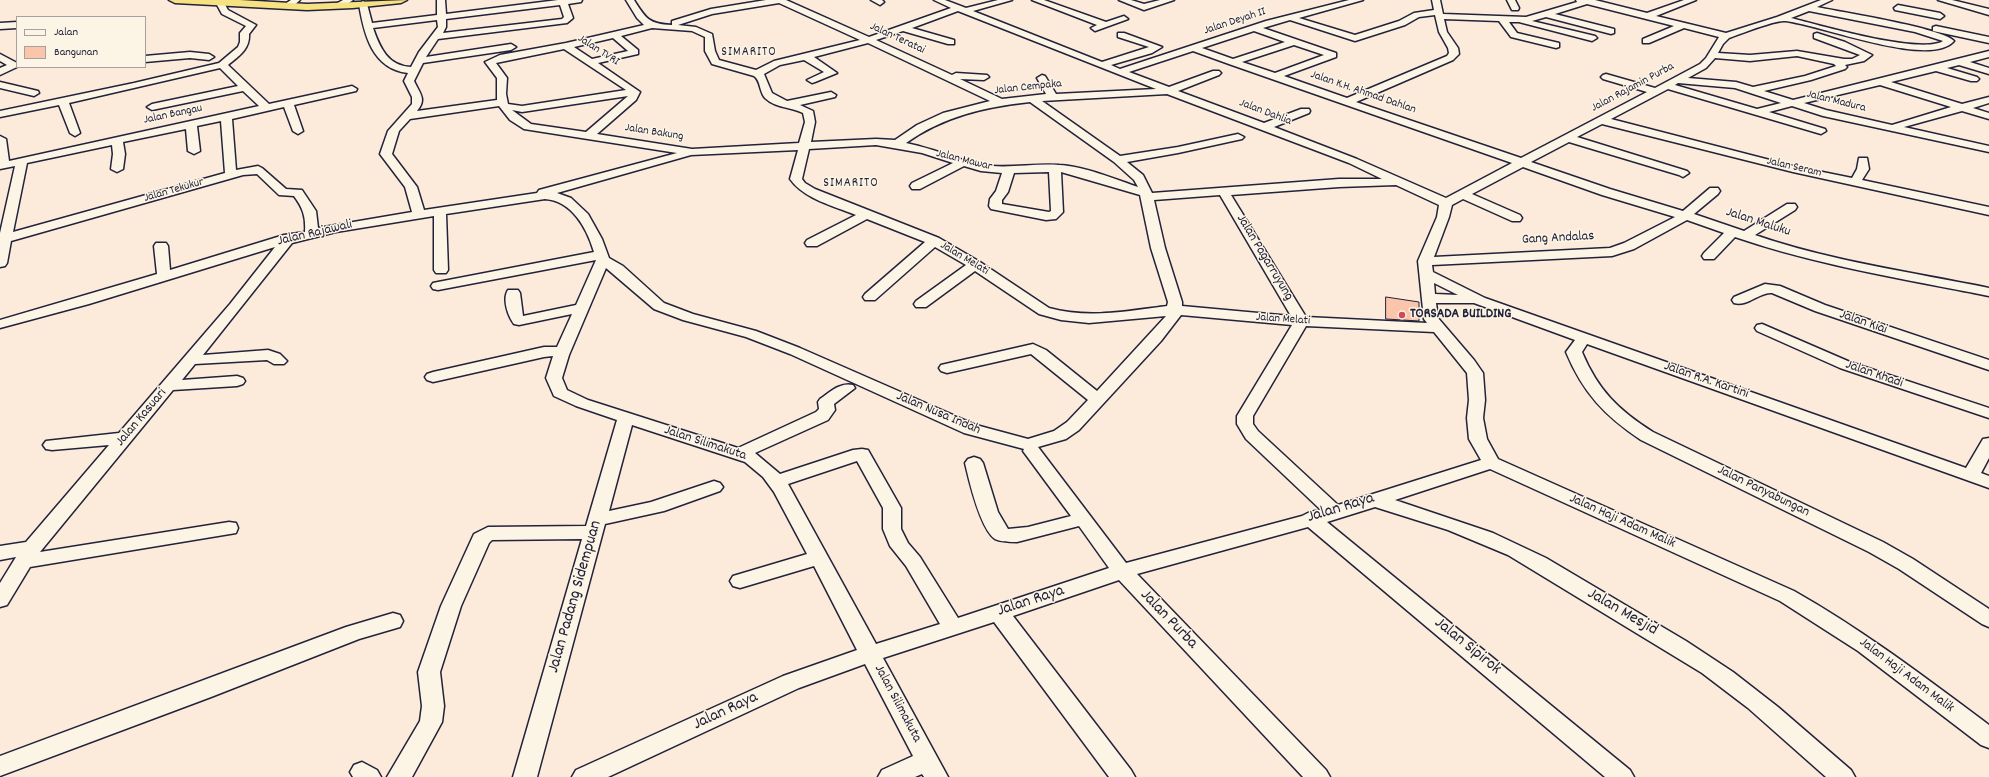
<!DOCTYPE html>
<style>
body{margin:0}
#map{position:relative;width:1989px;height:777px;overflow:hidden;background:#fcebda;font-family:Dekko,sans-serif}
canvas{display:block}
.legend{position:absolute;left:16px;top:16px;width:130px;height:52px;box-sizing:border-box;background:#fcf5e5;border:1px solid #a5a1a1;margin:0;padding:5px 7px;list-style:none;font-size:12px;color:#22223b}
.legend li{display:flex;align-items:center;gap:8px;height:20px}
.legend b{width:20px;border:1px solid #a5a1a1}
</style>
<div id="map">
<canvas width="1989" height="777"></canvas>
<ul class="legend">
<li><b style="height:5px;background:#fcf5e5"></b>Jalan</li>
<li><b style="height:11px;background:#fbc5ac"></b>Bangunan</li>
</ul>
</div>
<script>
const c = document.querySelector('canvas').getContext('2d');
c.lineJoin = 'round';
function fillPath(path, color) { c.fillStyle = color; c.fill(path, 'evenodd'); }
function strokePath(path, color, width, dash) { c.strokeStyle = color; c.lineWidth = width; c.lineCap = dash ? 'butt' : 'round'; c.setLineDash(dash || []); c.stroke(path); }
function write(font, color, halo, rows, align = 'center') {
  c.font = font + ' Dekko,sans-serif'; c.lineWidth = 3; c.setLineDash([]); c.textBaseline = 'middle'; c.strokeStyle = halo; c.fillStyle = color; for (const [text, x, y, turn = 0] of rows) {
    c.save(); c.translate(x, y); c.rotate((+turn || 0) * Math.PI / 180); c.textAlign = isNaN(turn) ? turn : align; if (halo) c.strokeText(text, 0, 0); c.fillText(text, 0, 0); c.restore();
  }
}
const building = new Path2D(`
 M1386 297 1419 302V321L1386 319Z`);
const minor = new Path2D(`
 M220 0 223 1 228 10 256 25 249 34C250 49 239 56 228 65L269 104 352 86 357 89 356 91 294 105 303 131 298 134 293 131 284 107 232 119 236 170 258 166 262 168 286 189 302 190 316 211 318 228 412 212 405 187 380 154 388 131 412 104V97L404 81 408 73C372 69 364 34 359 4L363 1 367 4 372 23 437 15V0H445L446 14 558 0H582L581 2 568 4 573 18 567 23 438 39 426 57 511 44 516 47 511 50 423 63 414 81C420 94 427 99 417 111L497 100V78L485 62 500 55 566 43 644 25 637 18 626 0H634C646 19 649 24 672 25V21L711 9 766 0H786L869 37 951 8 934 0H945L966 8 998 0H1012L973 11 1102 62 1149 47 1118 37V33H1124L1162 47 1152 53 1111 65 1120 69 1266 21 1349 0H1363L1299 18 1355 35 1399 21 1414 13 1434 10 1432 0H1440L1443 14 1526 17 1577 2 1576 0H1595L1647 13 1684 0H1696L1656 16 1726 33 1777 17 1821 0H1832L1817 7C1840 12 1943 28 1954 41 1930 69 1818 24 1785 21 1775 20 1740 34 1729 38L1723 44 1718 53 1750 55 1797 51 1844 59H1852L1860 55 1814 38V34L1817 33 1845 42 1872 55 1864 61 1845 65 1847 67 1845 69 1811 80 1764 91 1793 100 1989 51V57L1970 62 1989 68V74L1959 65 1947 68 1977 77 1979 79 1977 81H1971L1936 71 1891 82 1962 104 1989 97V103L1973 108 1989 113V119L1962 111 1904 127 1989 146V152L1823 116 1792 106 1769 112 1825 129 1826 131 1821 134 1668 89 1611 119 1793 166 1852 178 1857 169 1859 158H1867L1869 169 1862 180 1989 207V215L1793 172 1602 124 1577 137 1687 171 1689 173 1683 177 1679 175 1569 142 1531 162 1610 189 1683 211 1710 188H1718L1720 191 1718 194 1694 214 1744 231 1787 204H1795L1797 207 1795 210 1755 235C1830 261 1911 272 1989 288V296C1904 279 1817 265 1735 237L1714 259H1704L1702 256 1704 253 1724 233 1687 220 1634 249 1612 256 1432 265 1433 272 1485 298 1966 468 1983 439 1989 438V458L1981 473 1989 476V488L1587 344 1582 352C1598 390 1618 410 1653 432L1883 542 1913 559 1989 609V627L1982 624 1899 569 1869 552 1641 440C1605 416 1583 393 1566 352L1575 340 1474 303H1436L1438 318 1474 360 1483 373 1485 400 1483 418 1487 439 1498 459 1794 591C1863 630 1926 678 1989 725V748L1981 745 1858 651 1780 601 1490 469 1395 500 1493 533 1546 558 1686 641 1733 672 1778 707 1851 770 1855 777H1826L1748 708 1702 673 1508 555 1448 530 1375 507 1327 522 1630 770 1634 777H1605L1308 527 1137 574 1326 770 1330 777H1303L1119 580 1013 616 1131 770 1135 777H1109L994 622 883 658 948 777H924L922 774 915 777H878L882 770 913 756 865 664 799 688 608 777H572L576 770 783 676 857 650 814 566 740 588 733 586 730 581 733 576 807 554 774 492 763 477 745 462 632 425 609 511 651 502 714 481 720 483 723 487 720 491 664 511 605 524 537 777H513L582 539 492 540 489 543 461 606 440 672 444 706 442 722 412 777H387L420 721 422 706 418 672 441 606 474 534 488 527 586 526 617 420 576 406 554 396 546 378 553 356 544 357 433 382 427 380 425 377 427 374 433 372 544 347H557L572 314 519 325 514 324C508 316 502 299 508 290H518L520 293 523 316 576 305 596 260 438 290 433 289 431 286 433 283 438 282 594 252C587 228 572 201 545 199L446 214 448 270 446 273H436L434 270V216L336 232 292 243 203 355 268 350 280 354 287 361 284 364H274L267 360 195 364 182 380 237 376 243 378 245 381 243 384 237 386 173 390 40 552 229 522 236 523 238 528 236 533 30 567 7 605 0 607V583L16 557 0 560V546L26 542 109 445 52 450 46 449 43 445 46 441 119 433 230 304 275 247 89 304 0 328V320L157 274 154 246 156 243H166L168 246 170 270 284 235 305 232C306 217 303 208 294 196L279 195 257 174 243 175 11 241 7 263 5 266 0 267V233L15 166 0 169V136L6 139 9 161 259 106 243 91 152 110 147 107 152 104 238 86 220 68 69 103 80 133 75 136 70 133 59 105 0 117V111L134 83 219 63 238 47 240 42V33L246 26 222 14 216 3ZM779 3 860 40 774 61 756 70 719 60 715 51 712 34 696 27 678 25 712 14ZM1587 4 1674 26 1643 39V43H1649L1684 28 1719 37 1706 58 1700 64 1655 88 1606 74 1603 75 1601 77 1603 79 1647 92 1521 158 1356 102 1453 60 1459 54 1458 48 1447 32 1444 19 1499 21 1511 37 1556 48 1559 47V43L1517 33 1509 22H1519L1592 41 1597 38 1595 36 1532 21 1546 17 1611 34 1614 33V29L1555 14ZM560 5 564 17 562 19 443 33 446 27V19ZM958 11 1156 89 1056 94 1045 76 1042 75 1037 78 1046 94 1002 99 960 79 984 80 989 77 987 75 956 73 952 75 876 40 903 31 948 44H954V40L912 28ZM1809 11 1915 32 1943 41C1921 55 1819 25 1791 18ZM1435 15 1439 32 1448 48 1449 53 1447 56 1347 98 1284 76 1336 57V53L1263 28 1290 20 1355 41 1405 25 1419 17ZM437 20 438 27 419 52 411 67C388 66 380 48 373 28ZM652 28 692 31 705 37V51L712 64 754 76C761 81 759 91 765 98 775 108 791 107 803 113L805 122 799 143 692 149 597 134 636 100 640 92 598 63 638 54V50L621 36ZM1254 31 1285 42 1233 59 1202 48ZM613 38 628 51 592 59 574 47ZM868 43 990 101 943 113 917 125 895 140 876 139 811 142 815 122 813 111 800 105 835 97 836 95 831 92 787 101 772 93 764 74 780 65 804 60 824 72 807 80 812 83 815 82 837 73 814 57ZM1294 45 1324 55 1275 73 1242 62ZM564 49 626 90 522 106 508 104 506 94 507 78 496 63ZM1193 51 1229 64 1512 163 1446 198 1357 159 1274 127 1309 113 1310 111 1309 109H1301L1264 123 1178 91 1219 75 1221 73 1219 71H1213L1169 87 1129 72ZM1797 56 1834 64 1836 66 1805 76 1753 87 1736 82 1688 78 1706 68 1715 58 1750 61ZM1678 83 1735 88 1781 103 1757 109 1675 85ZM1880 85 1951 107 1892 125 1826 110 1804 103ZM1167 94 1349 163 1382 179H1339L1152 193 1143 175 1127 162 1178 153 1242 139 1244 137 1238 134 1178 147 1120 156 1042 101ZM628 96 586 132 531 124 512 110 522 112ZM1030 102 1114 162 1134 180 1138 187C1114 179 1084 166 1059 165 1034 163 1008 169 983 165 958 160 932 148 906 143 944 116 985 107 1030 102ZM499 106 510 120 524 129 677 153 539 190 537 193 424 210 417 187 392 154 399 131 410 119ZM221 121 225 173 13 232 27 163 112 145 113 154 111 169 117 172 123 169 125 154 123 142 186 129 188 151 194 154 200 151 197 126ZM876 145 922 153 953 163 912 183 910 186 912 189H920L964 166 981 171 1002 173 996 191 990 199 989 206 991 209 1046 220 1056 219 1063 212 1061 172 1140 195 1151 248 1168 302 1167 306C1128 311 1088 319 1049 308L980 262 939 238 815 189 805 183 802 179 809 149ZM798 150 790 179C804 199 834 206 856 215L807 240 805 243 807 246H817L867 219 925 242 865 294 863 297 865 300H875L935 247 966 265 916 301 914 304 916 307H926L975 271 1039 314 1061 320 1089 323 1166 316 1097 391 1046 350 1033 344 941 365 939 368 941 371 947 373 1031 354 1088 400 1067 422 1054 431 1028 439 976 425 800 348 756 331 693 314 664 303 623 266 609 258 602 239 588 214 571 198 557 193 691 155ZM1523 167 1602 195 1675 217 1624 243 1610 248 1434 257 1449 217 1452 205 1463 199 1512 221H1520L1522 218 1520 215 1472 194ZM1049 172 1051 211 1049 212 1002 204V200L1008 192 1014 173ZM1396 185 1439 205 1437 217 1418 261 1424 319 1427 323 1306 317 1231 195 1339 187ZM1220 195 1291 316 1182 306V302L1165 248 1154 200ZM606 268 654 309 683 320 746 337 790 354 964 433 1024 449 1023 451 1026 455 1071 516 1028 527 1008 529 998 512 983 463 980 459 974 457 968 459 965 463C969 480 980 529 995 539 1001 542 1010 542 1017 542L1079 526 1109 568 958 618 920 557 908 543 901 529V508L868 450 862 449 853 450 780 474 755 453 828 420 835 410 834 404 855 388 853 385C840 382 830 392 820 399L818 402 819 409 816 412 738 448 588 400 567 390 562 378 569 355ZM1434 283 1458 295 1435 294ZM1181 315 1292 325 1237 416V424L1246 439 1321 510 1310 512 1302 516 1126 563 1038 447 1066 439 1079 430 1161 341ZM1306 326 1434 332 1467 373 1469 400 1467 418 1469 439 1481 460 1338 505 1258 431 1253 424V416ZM857 461 883 508V529L890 546 906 566 940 624 876 644 788 484Z
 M291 0H300L291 8H285V4Z
 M343 0H353L342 8H336V4Z
 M871 0H882L884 2 880 5Z
 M1032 0H1044L1106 22 1124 16 1128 19 1095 31 1091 28 1097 25Z
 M1119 0H1131L1144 4 1160 0H1174L1144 10Z
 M1507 0H1515L1519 8 1518 10H1512Z
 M1938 0H1952L1989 9V15Z
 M1898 5 1940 13 1944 16 1940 19 1895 10 1894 8Z
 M17 22V28L0 29V23Z
 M1936 26 1989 37V43L1933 31V27Z
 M190 52 209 54 214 57 209 60 190 58 145 62V56Z
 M0 54 17 63V67L0 75V68L7 65 0 61Z
 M0 82 38 91 39 93 34 96 0 88Z
 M1765 284 1780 286 1825 305 1989 360V370L1815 311 1772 293C1759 292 1748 307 1734 303L1732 300 1734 297Z
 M1762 324 1850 362 1989 408V418L1840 368 1757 331 1755 328 1757 325Z
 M393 613 400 615 403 621 400 627 359 639 211 697 0 776V756L346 627Z
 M362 762 377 770 381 777H353L350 772 354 765Z`);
const highway = new Path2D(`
 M169 0H240L307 4 407 0 401 3 353 8 307 10 175 3Z`);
const markers = [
 [1402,315,4,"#d1495b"]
];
const farStreetnames = [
 ["Jalan Deyah II",1235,22,-18],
 ["Jalan Teratai",897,39,25],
 ["Jalan TVRI",598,51,33],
 ["Jalan Cempaka",1028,88,-6],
 ["Jalan Rajamin Purba",1633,88,-28],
 ["Jalan K.H. Ahmad Dahlan",1363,93,19],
 ["Jalan Madura",1836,102,14],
 ["Jalan Dahlia",1265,113,21],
 ["Jalan Bangau",173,115,-12],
 ["Jalan Bakung",654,133,9],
 ["Jalan Mawar",964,161,14],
 ["Jalan Seram",1794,168,13],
 ["Jalan Tekukur",174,191,-16],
 ["Jalan Melati",964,259,31],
 ["Jalan Melati",1283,320,4]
];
const farQuarternames = [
 ["SIMARITO",749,53]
];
const farNeighbourhoodnames = [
 ["SIMARITO",851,184]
];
const streetNames = [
 ["Jalan Maluku",1758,223,18],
 ["Jalan Rajawali",315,234,-13],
 ["Gang Andalas",1558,239,-3],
 ["Jalan Pagarruyung",1264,258,59],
 ["Jalan Kiai",1863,323,19],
 ["Jalan Khadi",1874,375,19],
 ["Jalan R.A. Kartini",1706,381,19],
 ["Jalan Nusa Indah",938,414,23],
 ["Jalan Kasuari",142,418,-50],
 ["Jalan Silimakuta",705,444,18],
 ["Jalan Panyabungan",1763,492,26],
 ["Jalan Haji Adam Malik",1622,522,24],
 ["Jalan Haji Adam Malik",1906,676,37],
 ["Jalan Silimakuta",897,704,62]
];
const poiNames = [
 ["TORSADA BUILDING",1410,315]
];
const nearStreetnames = [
 ["Jalan Raya",1341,509,-17],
 ["Jalan Padang Sidempuan",576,597,-74],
 ["Jalan Raya",1031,602,-18],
 ["Jalan Mesjid",1622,613,30],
 ["Jalan Purba",1168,620,46],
 ["Jalan Sipirok",1467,647,39],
 ["Jalan Raya",726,712,-25]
];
fillPath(building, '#fbc5ac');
strokePath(building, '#22223b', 1);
strokePath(minor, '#22223b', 3);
strokePath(highway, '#22223b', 3);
fillPath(minor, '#fcf5e5');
fillPath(highway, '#f6e281');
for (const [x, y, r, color] of markers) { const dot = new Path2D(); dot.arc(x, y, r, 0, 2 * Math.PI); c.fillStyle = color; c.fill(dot); strokePath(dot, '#fcf5e5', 1.5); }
write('12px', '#22223b', '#fcf5e5', farStreetnames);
c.letterSpacing = '1px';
write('13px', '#22223b', '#fcf5e5', farQuarternames);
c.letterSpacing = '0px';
c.letterSpacing = '1px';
write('13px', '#22223b', '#fcf5e5', farNeighbourhoodnames);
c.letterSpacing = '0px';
write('14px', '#22223b', '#fcf5e5', streetNames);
write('bold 14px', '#22223b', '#fcf5e5', poiNames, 'left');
write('17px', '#22223b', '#fcf5e5', nearStreetnames);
</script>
